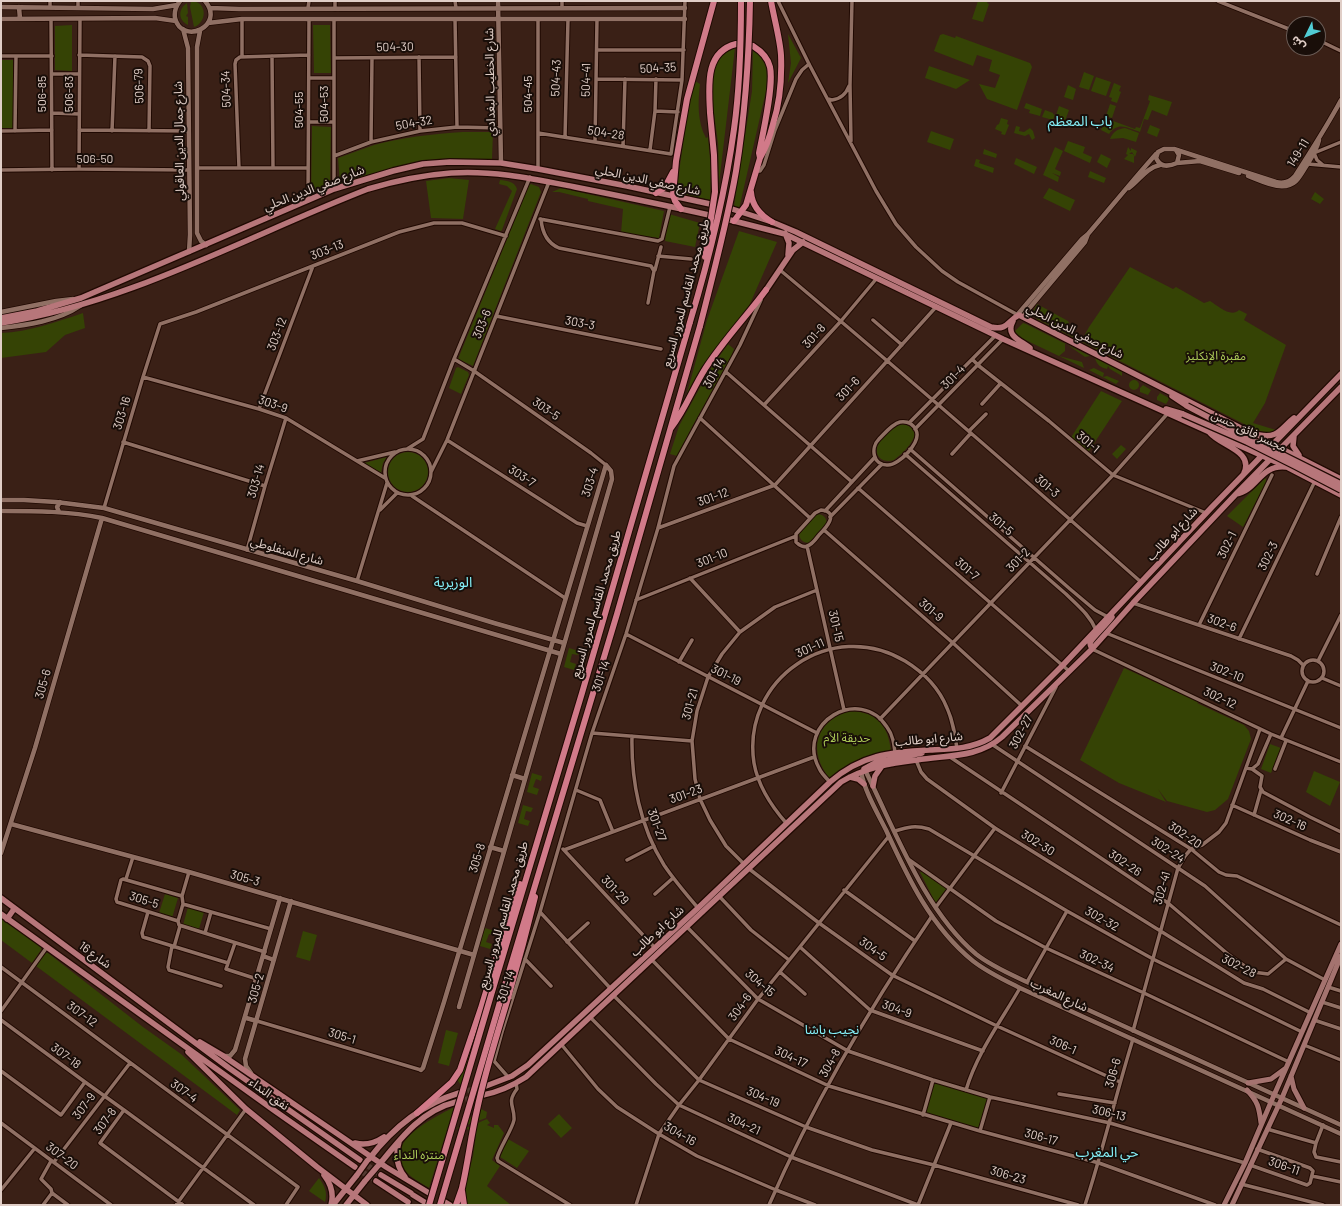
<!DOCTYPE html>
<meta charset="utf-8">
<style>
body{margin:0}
#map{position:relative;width:1342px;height:1206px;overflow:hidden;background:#3a2016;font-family:Barlow,"Noto Sans Arabic",sans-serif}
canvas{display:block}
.frame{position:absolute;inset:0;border:2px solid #e0cec7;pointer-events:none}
.north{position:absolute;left:1286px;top:16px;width:40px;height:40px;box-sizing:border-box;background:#190e09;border:1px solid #695b55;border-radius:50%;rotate:227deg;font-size:11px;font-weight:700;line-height:16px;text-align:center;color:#e0cec7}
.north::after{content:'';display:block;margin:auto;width:14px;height:18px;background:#51ccd4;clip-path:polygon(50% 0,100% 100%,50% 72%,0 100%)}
</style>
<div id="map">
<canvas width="1342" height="1206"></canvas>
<div class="frame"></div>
<div class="north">ش</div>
</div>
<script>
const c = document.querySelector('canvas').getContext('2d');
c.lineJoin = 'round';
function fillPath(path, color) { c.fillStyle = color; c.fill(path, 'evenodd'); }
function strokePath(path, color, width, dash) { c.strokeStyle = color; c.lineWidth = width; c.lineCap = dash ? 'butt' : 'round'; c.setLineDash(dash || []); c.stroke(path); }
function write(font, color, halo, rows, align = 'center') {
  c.font = font + ' Barlow,"Noto Sans Arabic",sans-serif'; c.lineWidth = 4; c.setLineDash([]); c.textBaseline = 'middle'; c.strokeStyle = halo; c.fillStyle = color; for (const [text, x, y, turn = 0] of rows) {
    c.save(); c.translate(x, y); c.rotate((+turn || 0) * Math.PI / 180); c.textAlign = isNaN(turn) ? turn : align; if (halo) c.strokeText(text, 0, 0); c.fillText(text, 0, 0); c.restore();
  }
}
const green = new Path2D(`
 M191 1C207 1 208 22 194 27L190 7Z
 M978 1H988L987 3 989 4 983 22 972 19Z
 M187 3 188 13 186 16 188 17V25C178 20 178 9 187 3Z
 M72 25V71L55 70V26Z
 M313 25H330L331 73H314Z
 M788 34 801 58 788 83 791 63Z
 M943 34 955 38 956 36 1030 63 1032 67 1017 110 987 99 979 84 995 88 1000 75 989 71 992 60 977 55 973 66 934 51 940 35Z
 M735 48 719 184C718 170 719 157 718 143 716 124 708 84 715 67 719 57 726 52 735 48Z
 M753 49C768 63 768 71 766 91L739 209 734 206 752 91Z
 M1 60H13V128H1Z
 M929 66 970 80 956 89 925 78Z
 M1084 72 1094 76 1089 90 1079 87Z
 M1096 77 1111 82 1106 96 1091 91Z
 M695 81 700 84C698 101 697 122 706 138L708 137 711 170 710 200 676 193 689 103Z
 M1114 83 1121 86 1119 91 1121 92 1117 103 1111 101 1112 98 1109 97Z
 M1068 85 1076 89 1073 100 1064 97Z
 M1149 95 1172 102 1167 116 1152 110 1148 120 1144 119 1140 132C1128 128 1118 121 1109 134L1101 130 1105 118 1135 129 1136 127 1140 128 1150 101 1148 100Z
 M1026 103 1042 109 1040 116 1029 113 1030 110 1024 108Z
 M1110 104 1116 106 1112 118 1106 116Z
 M1059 106 1069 110 1064 124 1054 121Z
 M1045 110 1053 113V114L1055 115 1053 120 1042 117Z
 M1001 118 1008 120 1007 124 1009 125 1005 135 1001 134 1002 132 995 129 997 125 999 124Z
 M1150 125 1160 129 1157 137 1147 133Z
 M312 126 331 127 330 188 311 197Z
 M1016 126 1020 127 1019 131 1024 132 1030 128 1033 131 1035 138 1032 140 1029 134 1025 136 1014 133Z
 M1125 128 1139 133 1136 142 1123 138 1110 139C1113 132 1117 129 1125 128Z
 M931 131 954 139 950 150 927 142Z
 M463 132H493L492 159C436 158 392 165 340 184L338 158C350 154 362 149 374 145 403 137 433 134 463 132Z
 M1068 141 1085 147 1083 153 1092 157 1090 163 1064 151Z
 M1055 147 1063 151 1055 169 1061 172 1060 176 1052 173 1059 177 1058 182 1043 175Z
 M1128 147 1131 151V148L1137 151 1135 157 1132 152 1129 154H1134V163L1124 159 1128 155 1126 154Z
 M984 149 997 154 996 158 983 154Z
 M1101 154 1111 159 1107 168 1097 162Z
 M1016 158 1037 167 1034 174 1014 164Z
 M976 159 980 160 979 163 994 168 993 173 974 166Z
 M1090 171 1106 178 1104 183 1088 177Z
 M449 178 469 180 463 219 431 218 426 181Z
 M500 180C508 181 514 181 517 189L502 230 501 231 495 229 512 191 507 186 499 184Z
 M531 184 539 187 541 192 473 366 471 365 458 359 529 185Z
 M561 188 664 211 659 238 621 233 623 209 588 201V199L559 192H552Z
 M1049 188 1075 200 1070 211 1043 198Z
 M1315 192 1324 199 1320 204 1311 199Z
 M669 214 700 223 695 247 665 241Z
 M739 231 777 242 746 313 708 360 687 393 707 320Z
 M1130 267 1173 289 1176 287 1204 303 1210 301C1218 306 1231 318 1239 310L1247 314 1244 320 1286 345 1265 403 1253 423 1276 430 1267 433 1254 429 1037 319 1032 315V313L1037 304 1068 321 1069 323 1066 330 1082 339 1083 338 1089 327Z
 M83 313 85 328 65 335 46 352 1 358V333C29 332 56 322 83 313Z
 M1023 323 1026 324 1090 356 1085 357 1065 343V351L1059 356 1082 362 1084 368 1015 335V331Z
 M728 344 734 349 731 357 692 427 677 456 670 454 679 426 709 371Z
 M1095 358 1122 372V376L1110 369 1108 366 1107 369C1100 367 1097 365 1095 358Z
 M458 367 468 372 469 375 461 394 449 388 456 368Z
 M1094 368 1104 373 1103 377 1107 376 1119 381 1116 384 1089 370Z
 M1129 385a5 5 0 1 1 10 0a5 5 0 1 1-10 0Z
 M1143 385 1151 390 1148 395 1140 392V388Z
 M1101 391 1122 401 1087 454 1070 439Z
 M1160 393 1169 398 1168 401 1166 404 1157 400V397Z
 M902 424C930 428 904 453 894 460 886 463 875 459 877 448 878 440 894 426 902 424Z
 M1121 445 1126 449 1117 459 1112 454Z
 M388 472a20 20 0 1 1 40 0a20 20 0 1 1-40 0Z
 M387 457 383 463 381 473 364 463Z
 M1265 478 1266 479V482L1243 527 1227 516Z
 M817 514C823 514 827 518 827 524L809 543C803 543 799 539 799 533Z
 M569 648 579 651 578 655 572 654 570 662 576 664 574 670 564 667Z
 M1124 668 1199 702 1197 703 1244 725 1249 731 1251 739 1228 799 1215 810 1207 812 1167 801 1158 789 1166 802 1119 783 1080 760Z
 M848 711C876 711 888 724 891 751 866 754 850 764 830 779 808 752 814 723 848 711Z
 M1270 744 1281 748 1271 773 1261 769Z
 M1314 771 1340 782 1330 806 1306 792Z
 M532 773 542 776 541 781 536 779 533 787 539 789 537 795 527 792Z
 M523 805 533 808 531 812 526 811 524 819 530 821 528 826 518 823Z
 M920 872H922L947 889 936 904Z
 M165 894 178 898 172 918 159 913Z
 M188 907 204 912 199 929 183 925Z
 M1 918 41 947V950L32 963 1 940Z
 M485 928 495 931 494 935 489 934 486 942 492 944 490 949 480 946Z
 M303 931 317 935 310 961 296 957Z
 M46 953H48L143 1027 181 1054 240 1110 237 1115 36 966Z
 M479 1021 480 1022 462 1084H460L457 1079Z
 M446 1030 458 1033 449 1066 438 1063Z
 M933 1080 990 1097 980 1131 923 1115Z
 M454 1107 429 1188C421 1183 409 1177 403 1168 385 1140 436 1117 454 1107Z
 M481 1109 487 1112 486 1118 456 1129Z
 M559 1114 572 1128 561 1138 548 1124Z
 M487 1119 490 1123 487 1125 494 1128V1125H498L504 1133 492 1160 500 1166 487 1186 511 1205H466L465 1188 473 1156 476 1135 466 1128Z
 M508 1139 529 1151 517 1168 500 1157Z
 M319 1178C324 1185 328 1192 325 1202L309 1191Z`);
const primaryTunnel = new Path2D(`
 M459 1093 478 1088
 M457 1102 475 1097
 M361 1161 381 1175
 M356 1168 376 1181`);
const minor = new Path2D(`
 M335 1V9
 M455 1 456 8
 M562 1V8
 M778 1 809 64 876 191 896 224 916 247 942 271 958 282 1018 315
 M1218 1 1294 31
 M50 7V1
 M78 7V1
 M308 8 309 1
 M51 19 52 170
 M242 19V57
 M334 19V189
 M455 19 457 127
 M1318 40 1341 51
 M597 50H684
 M79 55 142 57 148 61 150 66 149 131
 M1 56H52
 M272 56 273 168
 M419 57 420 131
 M334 58 456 57
 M52 74H79
 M309 78H334
 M597 79 682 80 685 1
 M828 99 832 100C840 99 846 94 849 86
 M655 111 678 112
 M52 113 79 114
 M309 122H334
 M79 130 189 131
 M1 131 52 130
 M15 131 16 56
 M112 131 115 56
 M538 133 671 154 682 80
 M565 137 568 19
 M851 141 850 85 852 1
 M371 142 372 58
 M595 142 597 19
 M623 146 625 79
 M650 150 655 111 656 79
 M334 156 371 142 420 131 457 127 500 128
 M1308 164 1341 167
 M1323 165 1317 160 1314 153 1341 142
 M197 168H308
 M239 168 235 64 236 60 240 57 309 55
 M79 169 80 19
 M538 169V19
 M1 170 79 169 189 170
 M756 171H760L764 165 775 130 796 79 802 70 809 64
 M308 201 309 19
 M540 219 658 241 662 239 670 207
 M541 219C542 231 547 243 559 248L651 266 654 271 648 303
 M658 256 691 259
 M655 270 661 247
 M780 270C902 372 1022 477 1141 582
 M496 316 661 349
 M873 320 902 345
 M454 359 474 371 591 453 606 465
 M973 360 979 366 1049 421 1113 475 1206 513
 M726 372 852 482
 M143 377 259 409 286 418 385 478
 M982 404 1001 383
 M764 405 841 321 877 278
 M259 409 313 266
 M700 418 810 518
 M900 422C907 421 913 424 916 430 922 442 899 465 888 465 873 466 870 448 879 439 885 433 892 424 900 422Z
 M909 423 996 335
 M915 429 1003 339
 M969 431 986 414
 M447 440 577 523 587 526
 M123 442 265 486
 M385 472a23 23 0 1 1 46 0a23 23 0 1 1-46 0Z
 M407 449 423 439 454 359 530 177
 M910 449 1070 589 1095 610 1108 617
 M905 454 1066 594C1077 605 1090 615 1096 630
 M952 454 971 433
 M357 461 395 452
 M431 472 447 440 549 182
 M858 488 1069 671
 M412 496 565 598
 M104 508 143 377 160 324 196 312 399 232 434 223H462L506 236
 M380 510 397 493
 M821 510C841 512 825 529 819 535 816 539 812 545 807 546 803 548 799 545 796 542V534L815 513Z
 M825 511 875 457
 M830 517 882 464
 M658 528 775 485 936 307
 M824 530 953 643 1022 706
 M807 546 844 710
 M247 550 265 486 286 418
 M1317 574 1341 517
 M690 578 740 632
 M357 581 387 483
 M636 600 796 536
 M1133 603 1291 656 1298 660 1303 665
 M1199 625 1272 475
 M1106 633 1341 728
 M626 634 817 733
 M1239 639 1315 481
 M1092 649 1271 734 1341 762
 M1302 671a11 11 0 1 1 22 0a11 11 0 1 1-22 0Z
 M1318 661 1341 615
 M679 662 692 640
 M1322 678 1341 686
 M880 719 1113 475 1168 413
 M592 733 692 741
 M632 736C631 780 640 827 664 865 674 880 686 894 698 908
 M1281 738 1308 681
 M993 745 1205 886 1286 959 1325 980
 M1025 746 1191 849 1219 872 1226 875 1237 876 1341 925
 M950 757 1168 903 1229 955 1253 972 1268 974 1286 959
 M916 760 921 772 927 779 995 828 1244 983 1263 989 1311 1013
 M1246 768 1252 769 1258 764 1271 734
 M1252 769 1262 776 1260 787 1263 792 1310 817 1341 832
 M1275 769 1286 741
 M830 782C826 778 821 773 819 768 795 723 860 685 887 727 893 735 894 744 895 753
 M576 790 600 800 613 832
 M1001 793 1056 687
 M1232 805 1310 840 1341 852
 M1254 815 1261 790
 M787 824C772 807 758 786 754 763 741 679 832 617 905 661 923 672 939 688 947 708 953 721 955 735 957 749
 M895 831C908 827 915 825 929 829L1067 911 1153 959 1302 1032
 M563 849 655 948
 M564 850 814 757
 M908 859 996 921 1046 948 1144 993 1289 1062
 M627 860 654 846
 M744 864 726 846 710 820 700 799 695 779 692 741 697 711 708 677 722 654 740 632 775 607 817 590
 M748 868 819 923 892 975 997 1026 1120 1082
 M189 872 182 896 183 904 178 921 179 925 265 952
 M126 879 133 857
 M844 890 915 941
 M655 894 673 878
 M719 896 751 930 789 960
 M183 904 271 929
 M936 907 995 828
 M148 912 142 933 143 937 228 963
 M540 912 611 989
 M178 921 117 902 116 899 121 880 123 879 182 896
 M686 926 758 999 848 1051 933 1080 990 1097 1110 1123 1245 1163
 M205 933 211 912
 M567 942 588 923
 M235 943 226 969 257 979
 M172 946 168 967 169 970 221 986
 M174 947 180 926
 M800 947 870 1010 983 1051
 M525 959 551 986
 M652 960 729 1039 829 1086 980 1131 1099 1163 1215 1205
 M1 967 298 1187 286 1205
 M780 972 805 994
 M1027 982 1067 911
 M1328 987 1341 991
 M614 996 699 1080 806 1127 872 1150 934 1165 1078 1205
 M1322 1002 1341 1008
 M1 1011 47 947
 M590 1017 656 1084 679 1105 791 1157 918 1205
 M1 1020 85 1082 61 1115 1 1071
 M1314 1020 1341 1029
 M257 1021 421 1070
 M1133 1031 1178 868 1185 856 1191 849 1202 845 1219 832 1226 823 1260 729
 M561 1044 598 1089 617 1107 659 1134 697 1156 776 1190 815 1205
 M1304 1045 1341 1060
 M509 1078 494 1061 502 1032 540 912 592 733 626 634 658 528 674 466 740 345 761 300
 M85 1082 124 1110
 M516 1083 517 1089C506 1103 515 1106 514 1120 512 1130 500 1147 497 1158L498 1161 570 1205
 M966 1090C977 1053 1001 1021 1020 988
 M1059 1094 1115 1103
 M923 1115 933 1080
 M1 1123 111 1205
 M1267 1129 1316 1143 1314 1152 1316 1157 1341 1162
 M980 1131 990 1097
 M1316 1143 1323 1125
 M51 1161 41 1179 51 1189 52 1193 68 1205
 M54 1162 130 1063
 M1250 1165 1307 1185 1310 1183 1313 1171 1310 1168 1257 1149
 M1312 1176 1341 1182
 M1241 1184 1323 1205
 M1 1190 35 1148
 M43 1205 52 1193
 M176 1205 246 1109
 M183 1205 100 1143 124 1110 254 1205
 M636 1205 659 1134 679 1105 699 1080 758 999 889 836
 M769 1205C813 1104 870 1007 932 916
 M918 1205 951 1123
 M1085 1205C1103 1150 1116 1094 1133 1039`);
const tertiary = new Path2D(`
 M180 1C176 6 174 12 175 18 182 46 226 26 205 1
 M498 1 501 163
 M1 7 153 9 177 5
 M19 7 20 19
 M210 8 239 9 685 8
 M1 19 155 18 176 21
 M208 23 242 19H685
 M183 29 188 48 190 235 189 252
 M200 31 197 47V233L201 241 206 245
 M1176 150 1179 155 1177 163C1168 167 1160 167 1156 158L1158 152 1164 149H1174L1276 182C1284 184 1290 182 1295 176 1311 151 1327 126 1341 100
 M1177 163 1200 161 1239 173
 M1248 176C1262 181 1283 193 1296 181 1300 177 1303 171 1307 165 1312 157 1317 149 1319 140
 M1129 188C1140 180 1146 168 1160 165
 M1 312 56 301 73 299
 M1018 314 1082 239 1088 234C1111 207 1133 180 1156 154
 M1027 319 1025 314 1027 311 1085 242 1088 234
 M1 328C27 325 58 321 80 306
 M1 500H24L56 502 104 508 357 581 494 623 564 643
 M1 511C35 511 69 511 102 518L561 654
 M59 512 57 507 60 502
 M865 770C895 830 924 910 976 954 991 966 1010 974 1027 982L1341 1125
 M861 772C865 792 877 812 886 830 908 878 931 927 973 961 987 972 1004 980 1020 988L1341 1134
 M512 775 525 779
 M11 824 189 872 474 955
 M490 847 504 851
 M1 853 35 748 102 518
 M263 956 274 960
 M459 1007 612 479 611 471 606 465
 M246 1018 257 1021
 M224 1056H230L235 1050 280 898
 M421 1070 423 1068 444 1002 606 465
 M251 1073 246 1066 245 1059 291 901`);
const secondary = new Path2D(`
 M1291 1076 1294 1089 1304 1108
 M1248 1083 1271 1079 1286 1068
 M1247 1090C1258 1102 1259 1107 1261 1123
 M1224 1205 1245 1163 1271 1102 1341 944
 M1232 1205 1282 1098 1341 956`);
const primary = new Path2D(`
 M732 209 772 222 796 232 991 327C1008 331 1008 320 1019 315L1341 479
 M730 220 785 234 1003 339 1285 466 1341 495
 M785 233 789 243 788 255
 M766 290 793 250 803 242
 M1 318 37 311 81 298 334 189 393 171 423 164 450 162 501 163 538 169 627 186 710 204
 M1013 321C1005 336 1020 340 1030 348
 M1 323C130 303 247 236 368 189 395 181 423 175 451 173 493 170 534 179 575 187 620 196 664 205 709 215
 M1172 396 1187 406
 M1166 409 1183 414
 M1210 433C1221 446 1254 451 1244 473
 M1259 435C1278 439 1280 429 1294 418
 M1294 436 1293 446 1299 455
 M1236 494C1257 491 1260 464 1286 467
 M1092 649C1091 647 1090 645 1090 643 1091 639 1108 623 1112 617
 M864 769 877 762 922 753
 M850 777 858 779 864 784
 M873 786 875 776 882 766
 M1 898 229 1068 360 1160
 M1 914 275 1111 355 1167
 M7 919 14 909
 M200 1042 222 1055 386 1167 429 1193
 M188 1052 246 1109 317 1167 367 1205
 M486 1086 512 1076 528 1065 698 908 830 782C861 755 890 752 930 750 951 749 971 749 990 738L1063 665 1211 508 1341 374
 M483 1095C499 1092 512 1086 526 1077L841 782C864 768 890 763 917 760 947 755 978 758 1002 737L1092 649 1133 603 1236 494 1341 387
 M399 1142C395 1155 396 1166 405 1177
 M355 1143C366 1146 375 1143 384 1137
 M369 1159C392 1129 422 1104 459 1093
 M379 1165C400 1139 422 1110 456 1102
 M324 1175C331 1184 334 1194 331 1205
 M381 1175 411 1193
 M376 1181 408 1202
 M413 1195 426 1203
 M445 1202 450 1205
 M333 1205 357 1175
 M346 1205 365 1181`);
const motorway = new Path2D(`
 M753 46C761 51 768 58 770 67 774 85 763 133 759 153L760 158
 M710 113C709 88 704 52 736 44
 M751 192C752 206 760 215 772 222
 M656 193 665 187 673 172
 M681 209 675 201 673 195 676 161 687 99 714 1
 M734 221 746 205 760 158C766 148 770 136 773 124 780 102 782 79 781 55 780 39 774 18 771 1
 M671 428C685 410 693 388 705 369 723 341 746 317 766 290
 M492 992 582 693 690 322
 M502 995 617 614 700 326
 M508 998 523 944 535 897
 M417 1113 452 1082 460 1070 481 1008 514 899 520 884
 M462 1191 464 1205
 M456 1205 462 1188`);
const primaryBridge = new Path2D(`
 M1187 406 1229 428 1341 484
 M1183 414 1247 442 1295 466 1341 490
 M357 1175 367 1161
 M365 1181 377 1167`);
const motorwayBridge = new Path2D(`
 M705 257 715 192 714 155 710 113
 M690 322C709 259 725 195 734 129 740 87 741 44 741 1
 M700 326C713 275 727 223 736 171 745 115 749 58 750 1
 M462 1188C468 1162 471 1135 477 1110 485 1072 497 1035 508 998
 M429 1205 492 992
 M440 1205 502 995`);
const streetNames = [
 ["504-30",395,47,-1],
 ["504-35",658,68,-3],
 ["504-43",556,78,-88],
 ["504-41",586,80,-89],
 ["شارع الخطيب البغدادي",490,82,-91],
 ["506-79",139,86,-92],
 ["504-34",226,89,-92],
 ["506-85",42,94,-90],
 ["506-83",69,94,-90],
 ["504-45",528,94,-90],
 ["504-53",324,104,-90],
 ["504-55",299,110,-90],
 ["504-32",414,123,-10],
 ["504-28",606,133,9],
 ["شارع جمال الدين العاقولي",179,141,-91],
 ["149-11",1298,153,-58],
 ["506-50",95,159],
 ["شارع صفي الدين الحلي",648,180,12],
 ["شارع صفي الدين الحلي",314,188,-21],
 ["303-13",327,250,-22],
 ["طريق محمد القاسم للمرور السريع",686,293,-75],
 ["303-3",580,323,11],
 ["303-6",482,324,-68],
 ["شارع صفي الدين الحلي",1075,331,27],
 ["303-12",277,334,-69],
 ["301-8",814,336,-48],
 ["301-14",714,373,-61],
 ["301-4",953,377,-45],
 ["301-6",848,389,-47],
 ["303-9",273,404,19],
 ["303-5",546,409,35],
 ["303-16",122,413,-73],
 ["مجسر فائق حسن",1249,431,25],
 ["301-1",1088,442,40],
 ["303-7",522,476,33],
 ["303-14",256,481,-74],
 ["303-4",590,482,-73],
 ["301-3",1047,486,41],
 ["301-12",713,497,-20],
 ["301-5",1001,524,41],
 ["شارع ابو طالب",1172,534,-47],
 ["302-1",1227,545,-64],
 ["شارع المنفلوطي",287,551,16],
 ["302-3",1268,556,-64],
 ["301-10",712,558,-22],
 ["301-2",1018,560,-46],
 ["301-7",967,569,41],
 ["طريق محمد القاسم للمرور السريع",596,604,-74],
 ["301-9",931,610,41],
 ["302-6",1222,623,20],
 ["301-15",836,626,77],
 ["301-11",810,648,-24],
 ["302-10",1227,672,22],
 ["301-19",726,675,27],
 ["301-14",601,676,-71],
 ["305-6",43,684,-74],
 ["302-12",1220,698,25],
 ["301-21",690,704,-75],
 ["302-27",1021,732,-62],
 ["شارع ابو طالب",929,739,-5],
 ["301-23",686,794,-20],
 ["302-16",1290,820,24],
 ["301-27",657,825,70],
 ["302-20",1185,835,34],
 ["302-30",1038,843,32],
 ["302-24",1168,850,33],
 ["305-8",477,858,-73],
 ["302-26",1125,863,34],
 ["305-3",245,878,16],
 ["302-41",1162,888,-74],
 ["301-29",615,890,47],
 ["305-5",144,900,18],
 ["طريق محمد القاسم للمرور السريع",503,915,-74],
 ["302-32",1102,919,29],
 ["شارع ابو طالب",657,931,-43],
 ["304-5",873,949,36],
 ["شارع 16",95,955,36],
 ["302-34",1097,961,25],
 ["302-28",1239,966,27],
 ["304-15",760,983,41],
 ["301-14",506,986,-72],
 ["305-2",256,988,-74],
 ["شارع المغرب",1059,995,25],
 ["304-6",740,1007,-54],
 ["304-9",897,1009,20],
 ["307-12",82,1014,36],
 ["305-1",342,1036,17],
 ["306-1",1063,1045,24],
 ["307-18",66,1056,37],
 ["304-17",791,1057,25],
 ["304-8",830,1063,-61],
 ["306-6",1113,1073,-74],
 ["307-4",184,1091,36],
 ["نفق النداء",269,1094,36],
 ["304-19",763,1097,23],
 ["307-9",84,1106,-53],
 ["306-13",1109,1113,14],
 ["307-8",105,1121,-54],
 ["304-21",744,1124,25],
 ["304-16",680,1134,30],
 ["306-17",1041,1137,15],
 ["307-20",62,1156,37],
 ["306-11",1284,1166,19],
 ["306-23",1008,1175,16]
];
const parkNames = [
 ["مقبرة الإنكليز",1216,356],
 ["حديقة الأم",847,738],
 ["منتزه النداء",419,1155]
];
const neighbourhoodNames = [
 ["نجيب باشا",832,1030]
];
const quarterNames = [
 ["باب المعظم",1080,121],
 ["الوزيرية",453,582],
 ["حي المغرب",1107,1152]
];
fillPath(green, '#354305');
strokePath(primaryTunnel, '#533a31', 5.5, [5.5, 3]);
strokePath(minor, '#200902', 5.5);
strokePath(tertiary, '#200902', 6);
strokePath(secondary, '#200902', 7);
strokePath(primary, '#200902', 8);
strokePath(motorway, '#200902', 8);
strokePath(minor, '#907064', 3.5);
strokePath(tertiary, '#907064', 4.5);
strokePath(secondary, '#a4736f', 5);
strokePath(primary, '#b7767a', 5.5);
strokePath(motorway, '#d17a89', 6);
strokePath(primaryBridge, '#200902', 8, []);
strokePath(motorwayBridge, '#200902', 8, []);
strokePath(primaryBridge, '#b7767a', 5.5);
strokePath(motorwayBridge, '#d17a89', 6);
write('12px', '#e0cec7', '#190e09', streetNames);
write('12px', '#aecd59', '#190e09', parkNames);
write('13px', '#85f1f9', '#190e09', neighbourhoodNames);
write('14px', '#85f1f9', '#190e09', quarterNames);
</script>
